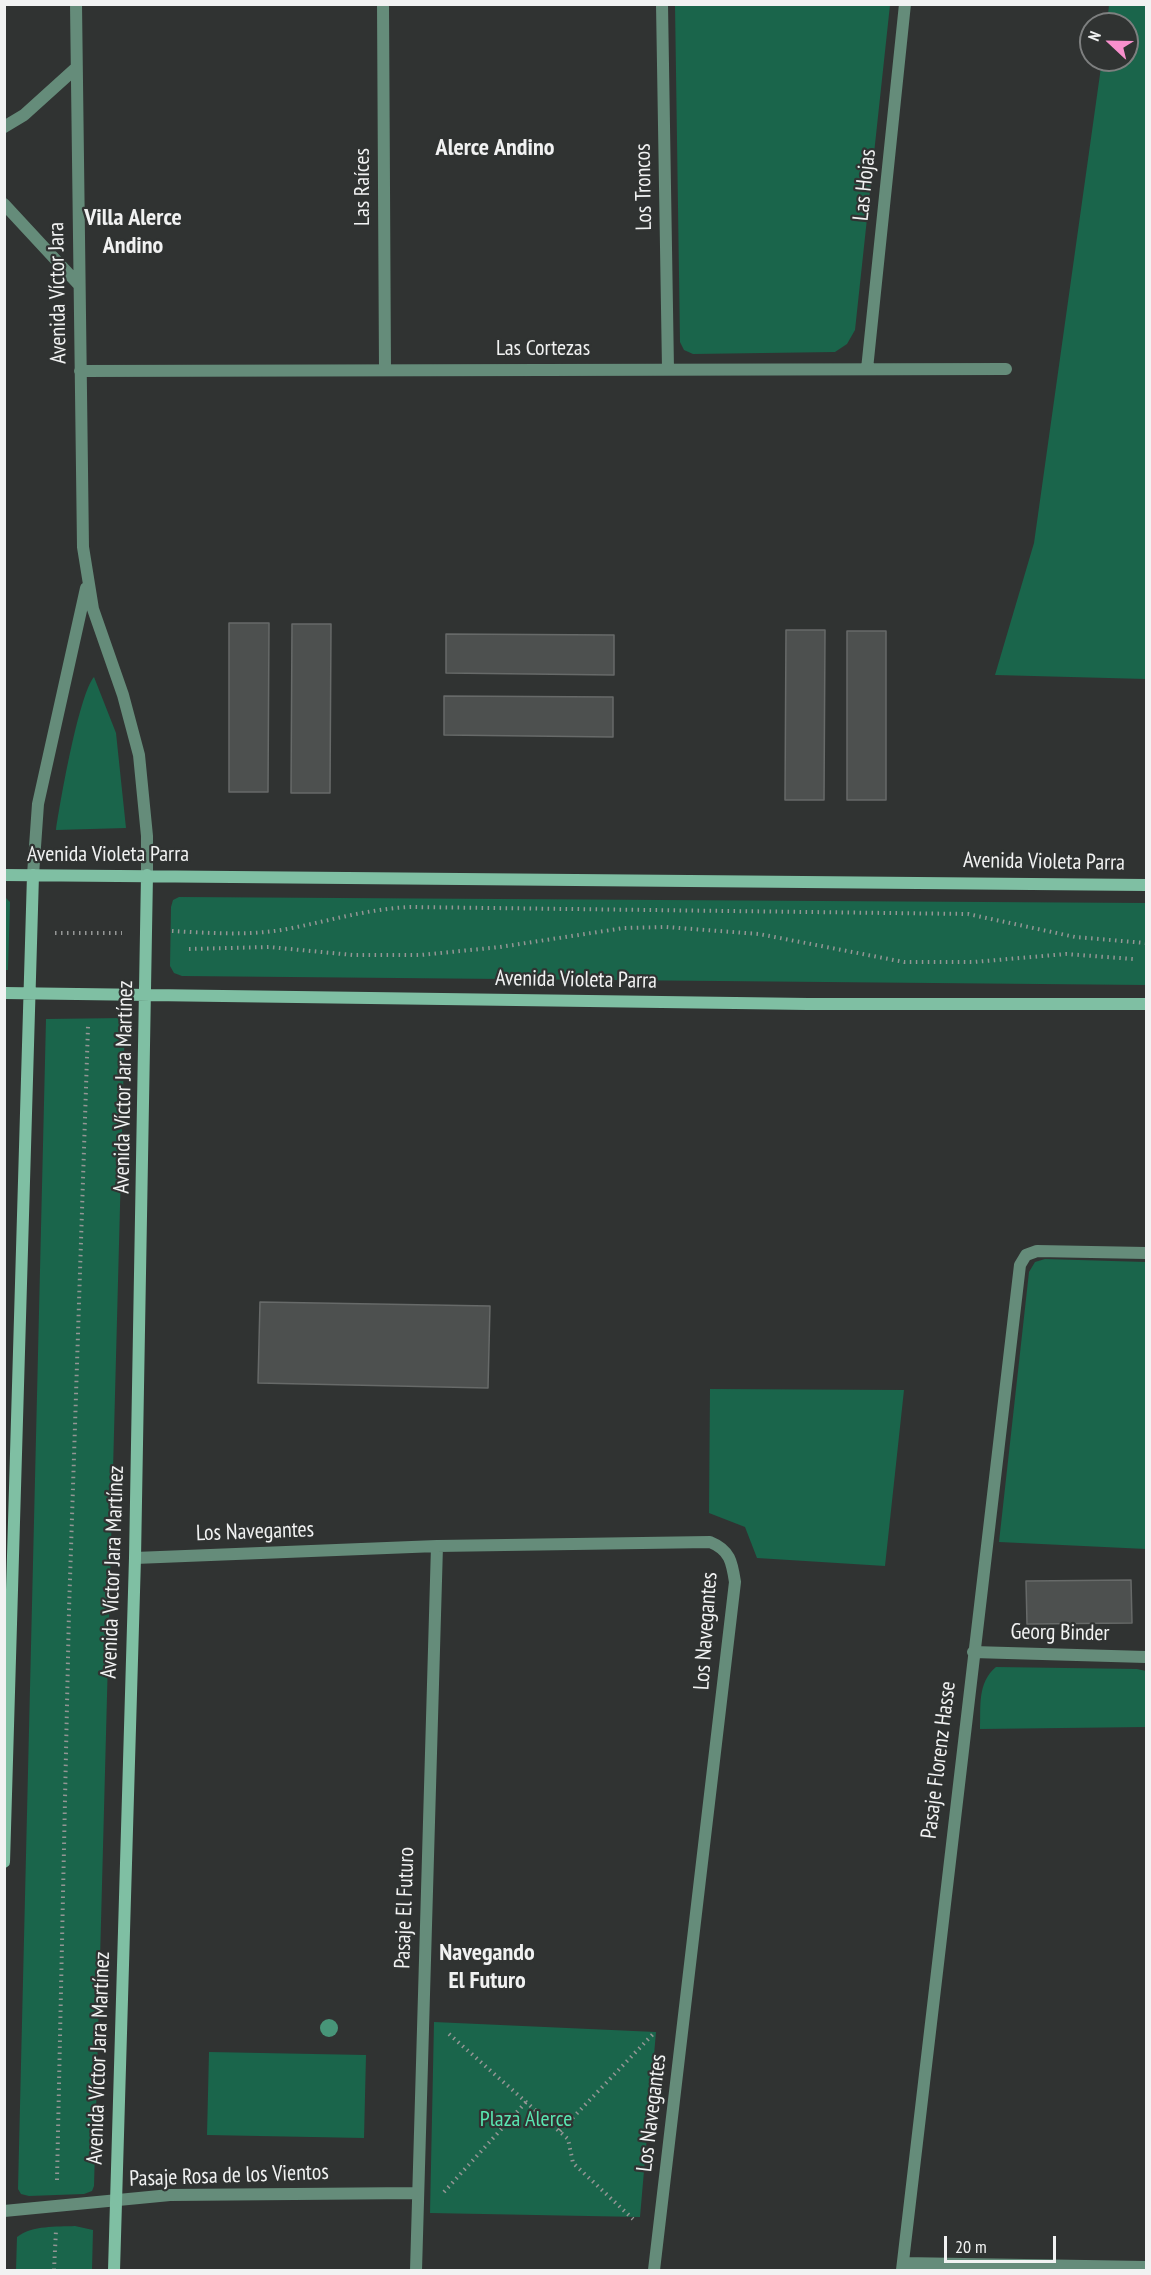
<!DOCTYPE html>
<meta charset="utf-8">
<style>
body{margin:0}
#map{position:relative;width:1151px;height:2275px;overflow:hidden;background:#303332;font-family:"PT Sans Narrow",sans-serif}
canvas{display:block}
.frame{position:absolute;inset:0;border:6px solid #f1f2f2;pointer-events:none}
.north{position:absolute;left:1079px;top:12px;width:60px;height:60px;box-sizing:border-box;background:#303332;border:2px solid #7d7f7f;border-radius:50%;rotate:292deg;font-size:16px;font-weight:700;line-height:24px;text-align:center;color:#f1f2f2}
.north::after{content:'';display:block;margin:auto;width:21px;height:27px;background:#f890cd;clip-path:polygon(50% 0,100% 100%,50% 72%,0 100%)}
.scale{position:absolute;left:944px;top:2236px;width:112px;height:27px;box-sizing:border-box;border:3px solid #f1f2f2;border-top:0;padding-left:8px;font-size:18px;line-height:21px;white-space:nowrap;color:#f1f2f2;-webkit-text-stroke:4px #303332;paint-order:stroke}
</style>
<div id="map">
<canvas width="1151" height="2275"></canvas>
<div class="frame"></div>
<div class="north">N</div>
<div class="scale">20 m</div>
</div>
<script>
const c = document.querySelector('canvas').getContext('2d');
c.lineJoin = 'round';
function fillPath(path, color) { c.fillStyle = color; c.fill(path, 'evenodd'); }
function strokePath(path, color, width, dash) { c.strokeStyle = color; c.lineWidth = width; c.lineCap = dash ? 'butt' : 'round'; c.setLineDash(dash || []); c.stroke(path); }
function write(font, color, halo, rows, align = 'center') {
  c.font = font + ' "PT Sans Narrow",sans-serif'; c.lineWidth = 4.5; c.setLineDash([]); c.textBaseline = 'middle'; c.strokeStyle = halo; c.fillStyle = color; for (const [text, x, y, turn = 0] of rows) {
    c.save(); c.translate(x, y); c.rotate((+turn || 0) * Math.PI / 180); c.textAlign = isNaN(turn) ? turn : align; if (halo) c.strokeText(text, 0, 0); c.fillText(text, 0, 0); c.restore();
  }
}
const green = new Path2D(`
 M675 5H890L855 330 847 344 835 352 693 354 684 350 680 342Z
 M1109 5H1146V679L995 675 1034 543 1102 60H1127V24H1107Z
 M94 677 116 733 126 828 56 830C60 802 79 694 94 677Z
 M5 897 10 902 8 970H5Z
 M179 897 1146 903V985L182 976 174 973 170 966 171 907 173 900Z
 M125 1018 94 2186 92 2191 84 2194 29 2196 21 2194 18 2189 46 1019Z
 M1045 1259 1146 1262V1549L999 1542 1029 1272 1035 1262Z
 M710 1389 904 1390 885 1566 757 1558 745 1527 709 1513Z
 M996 1667 1137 1669 1146 1671V1727L980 1729C981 1707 977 1683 996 1667Z
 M434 2022 656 2032 640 2217 430 2213Z
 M209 2052 366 2055 364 2138 207 2135Z
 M75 2226 93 2230 92 2270H16L17 2237C33 2225 56 2227 75 2226Z`);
const building = new Path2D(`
 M229 623H269L268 792H229Z
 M292 624H331L330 793H291Z
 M786 630H825L824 800H785Z
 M847 631H886V800H847Z
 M446 634 614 635V675L446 673Z
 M444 696 613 697V737L444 735Z
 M260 1302 490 1306 488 1388 258 1383Z
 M1131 1580 1132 1623 1027 1624 1026 1581Z`);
const path = new Path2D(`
 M172 931C209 933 250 936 287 929 329 921 367 909 410 907L968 914 1075 937 1146 943
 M55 933H122
 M189 949 269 947 353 955H421L500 947 624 928 666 927 759 934 904 962H974L1066 954 1133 959
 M449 2034 568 2139 573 2163 633 2219
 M560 2131 655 2032
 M57 2180 69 1610 88 1026
 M444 2192 526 2102
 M54 2270 56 2230`);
const street = new Path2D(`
 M76 4 83 547 93 609 123 695 139 755 147 836V875
 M383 4 385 370
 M662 4 668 369
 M4 127 24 115 76 68
 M4 204 79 285
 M867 369 905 4
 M80 371 1006 369
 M33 875 38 804 86 588
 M135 1558 437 1546 710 1542C730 1550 732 1562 735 1582L654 2270
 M973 1652 1146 1657
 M4 2211 170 2195 418 2193
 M903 2263 1146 2267
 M416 2270 437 1546
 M902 2270 1020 1265 1026 1255 1037 1251 1146 1253`);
const secondary = new Path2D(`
 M4 875 1146 885
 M4 993 808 1004H1146
 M4 1862 33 875
 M114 2270 135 1558 147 875`);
const trees = [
 [329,2028]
];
const streetNames = [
 ["Las Hojas",865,185,-84],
 ["Las Raíces",363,187,-90],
 ["Los Troncos",644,187,-91],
 ["Avenida Víctor Jara",58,293,-91],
 ["Las Cortezas",543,349],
 ["Avenida Violeta Parra",108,855],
 ["Avenida Violeta Parra",1044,862,1],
 ["Avenida Violeta Parra",576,980,1],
 ["Avenida Víctor Jara Martínez",124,1087,-89],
 ["Los Navegantes",255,1532,-2],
 ["Avenida Víctor Jara Martínez",113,1572,-88],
 ["Los Navegantes",706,1631,-86],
 ["Georg Binder",1060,1633,1],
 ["Pasaje Florenz Hasse",939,1760,-83],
 ["Pasaje El Futuro",405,1908,-88],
 ["Avenida Víctor Jara Martínez",99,2058,-88],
 ["Los Navegantes",652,2113,-83],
 ["Pasaje Rosa de los Vientos",229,2176,-2]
];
const parkNames = [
 ["Plaza Alerce",526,2120]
];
const neighbourhoodNames = [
 ["Alerce Andino",495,148],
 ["Villa Alerce",133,218],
 ["Andino",133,246],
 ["Navegando",487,1953],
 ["El Futuro",487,1981]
];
fillPath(green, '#1a654b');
fillPath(building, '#4d504f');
strokePath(building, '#676a69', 1.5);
strokePath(path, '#949695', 4, [1.5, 4.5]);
strokePath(street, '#658c7a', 12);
strokePath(secondary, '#7fbfa3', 12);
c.fillStyle = '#479578';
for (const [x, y] of trees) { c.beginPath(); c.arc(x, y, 9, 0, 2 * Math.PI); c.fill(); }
write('22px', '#f1f2f2', '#303332', streetNames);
write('22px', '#59e6b1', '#303332', parkNames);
write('bold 24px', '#f1f2f2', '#303332', neighbourhoodNames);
</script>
